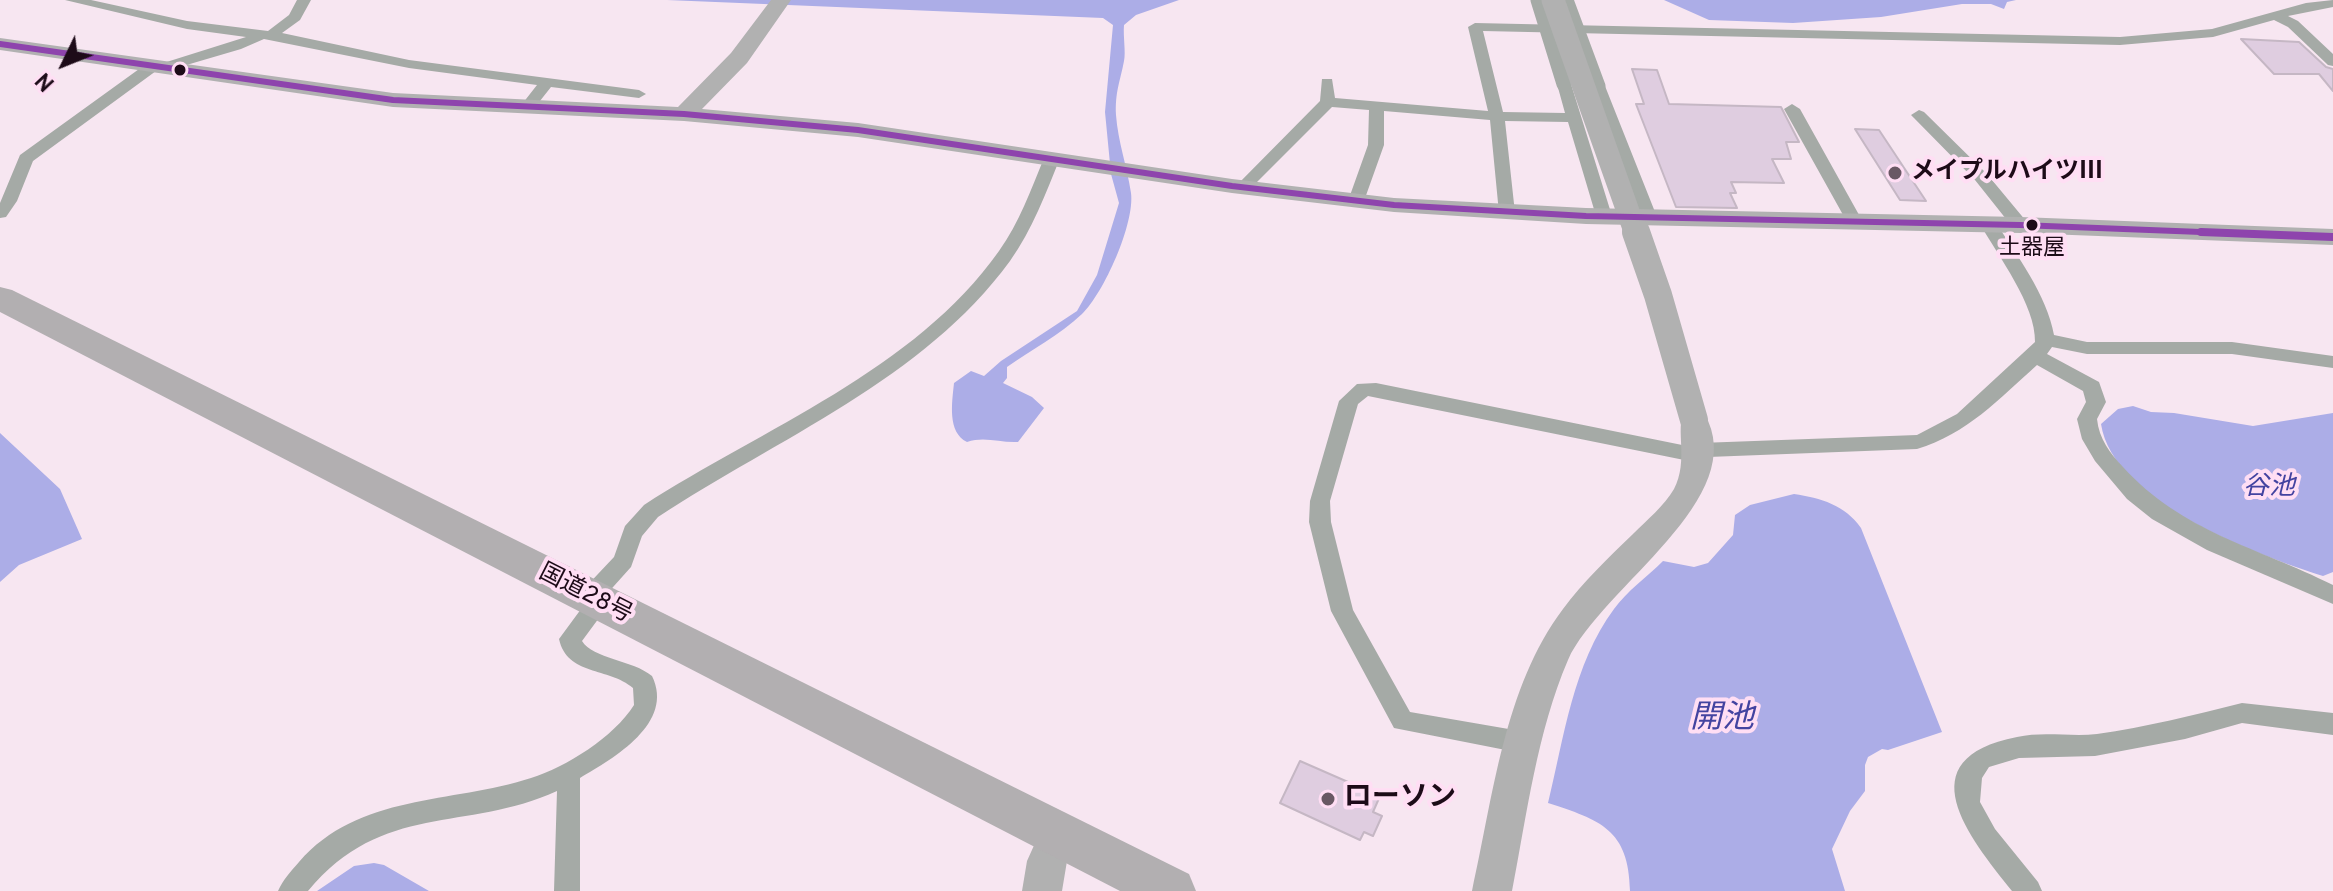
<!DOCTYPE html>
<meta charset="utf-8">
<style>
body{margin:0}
#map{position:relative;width:2333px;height:891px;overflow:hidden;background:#f7e6f1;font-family:Overpass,sans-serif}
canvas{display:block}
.north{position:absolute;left:24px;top:24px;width:80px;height:80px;-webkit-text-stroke:6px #ffdef4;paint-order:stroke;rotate:227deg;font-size:22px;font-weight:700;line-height:32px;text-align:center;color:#1d0b18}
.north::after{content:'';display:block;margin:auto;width:28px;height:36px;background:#1d0b18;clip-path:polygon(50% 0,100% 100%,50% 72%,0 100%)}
</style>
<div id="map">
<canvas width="2333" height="891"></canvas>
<div class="north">N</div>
</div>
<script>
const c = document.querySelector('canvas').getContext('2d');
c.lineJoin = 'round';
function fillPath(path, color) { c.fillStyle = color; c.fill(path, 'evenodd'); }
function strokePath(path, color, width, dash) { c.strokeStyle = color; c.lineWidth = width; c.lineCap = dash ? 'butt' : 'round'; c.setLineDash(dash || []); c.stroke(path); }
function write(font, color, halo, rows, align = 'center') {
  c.font = font + ' Overpass,"Noto Sans JP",sans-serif'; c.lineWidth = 8; c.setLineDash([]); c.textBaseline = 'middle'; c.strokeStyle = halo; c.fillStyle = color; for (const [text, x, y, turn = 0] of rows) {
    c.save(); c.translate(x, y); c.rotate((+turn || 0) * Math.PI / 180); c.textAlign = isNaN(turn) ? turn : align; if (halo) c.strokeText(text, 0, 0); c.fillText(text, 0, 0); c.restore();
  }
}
const water = new Path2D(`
 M667 0H1179L1136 15 1124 25C1123 36 1126 53 1124 61 1120 82 1115 92 1116 115 1118 142 1127 166 1131 193 1135 223 1104 293 1082 314 1060 335 1031 350 1007 367V378L1003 383 1032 397 1044 408 1018 442C1000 443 985 436 967 442 947 432 952 403 954 383L971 371 984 376 1001 361 1077 311 1097 275 1119 203 1111 174 1105 112 1113 25 1103 18Z
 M1664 0H2016L2007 2 2004 9 1991 4H1962L1881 17 1793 23 1709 20Z
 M2133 406 2151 412 2174 413 2253 426 2333 413V572L2323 576C2258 555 2113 503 2101 424L2118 409Z
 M0 433 60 489 82 539 19 565 0 582Z
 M1794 494C1821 498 1845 505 1861 528L1942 732 1888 750 1882 749 1868 757 1865 765V791L1850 811 1832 849 1845 891H1630C1629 829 1600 820 1548 803 1564 738 1573 664 1614 609 1627 591 1647 577 1663 561L1694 567 1708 563 1733 535 1735 515 1750 505Z
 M374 863 384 865 429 891H317L354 866Z`);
const building = new Path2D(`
 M2241 39 2299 42 2326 67 2333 69V91L2319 74H2274Z
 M1632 69 1657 70 1669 104 1781 107 1799 142H1786L1791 159H1772L1784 183 1731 182 1736 193H1730L1737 208 1676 207 1636 104H1644Z
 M1855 129 1879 130 1926 201 1900 200Z
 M1300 761 1380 796 1373 812 1382 816 1373 836 1364 832 1360 840 1280 803Z`);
const street = new Path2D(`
 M65 0H91L187 21 268 31 289 15 297 0H311L300 20 282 33 409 60 639 90 646 94 639 98 551 87 532 111 527 113 519 108 537 85 409 68 264 39 241 49 166 71H156L33 161 17 201 6 217 0 218V203L20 155 146 64 157 65 246 37 187 29Z
 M2333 0V7L2288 16 2298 21 2333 54V66L2328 65 2288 27 2274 20 2213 37 2120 45 1483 31 1503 112 1565 113 1557 84 1564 80 1571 84 1612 216 1610 220H1598L1596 216 1568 122 1505 121 1515 213 1507 218 1499 213 1490 120 1384 111V145L1364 201 1356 206 1348 201 1368 145 1369 110 1332 107 1249 190H1237L1235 187 1320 101 1322 79H1332L1335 98 1488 111 1468 27 1475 23 2120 37 2212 29 2306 3Z
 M1598 82 1605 86 1657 217 1655 221H1643L1641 217 1591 86Z
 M1792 104 1800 109 1863 222 1861 226H1849L1847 222 1784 109Z
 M1919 110 1924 112 1987 174 2026 221 2028 225 2026 229H2014L1975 180 1914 118 1911 115Z
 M1052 153 1060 158C1046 193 1032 230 1010 261 923 380 778 438 658 517L642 536 631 567 605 596 610 603 582 641C593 659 633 660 652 676 675 723 614 758 580 778V891H554L557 791C465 833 383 801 308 891H278C283 880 291 871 299 862 359 793 451 804 531 778 566 767 614 737 634 705L633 688C609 667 567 676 559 639L584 605 578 598 581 592 614 557 625 526 644 505C763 428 914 371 999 251 1019 223 1031 190 1044 158Z
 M1988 219 1994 220C2016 254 2047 295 2054 335L2087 342H2232L2333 356V368L2232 354H2087L2052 347 2047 354 2099 382 2106 402 2097 419C2099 439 2110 453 2123 467 2182 532 2257 547 2333 585V604L2207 550 2152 519 2127 499 2095 461 2082 439 2077 419 2086 402 2083 391 2037 365C1999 399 1967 434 1917 449L1708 457 1699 463 1368 396 1358 404 1330 501 1331 522 1353 610 1410 712 1526 732 1535 735 1538 743 1535 751 1526 754 1394 728 1331 611 1309 522 1310 501 1339 401 1357 384 1376 383 1692 447 1700 443 1917 435 1957 414 2035 342C2036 305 1998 256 1980 224Z
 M2242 703 2333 713V735L2242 723 2185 739 2095 756 2019 758 1989 767 1982 778 1980 802 1995 829 2038 882 2042 891H2012C1969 837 1905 759 2017 737 2043 731 2071 737 2097 734 2146 727 2194 715 2242 703Z`);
const secondary = new Path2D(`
 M771 0H791L747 63 702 109 858 123 1232 179 1394 198 1586 208 2020 217 2333 229V245L2020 233 1586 224 1394 212 1232 193 858 137 684 121 393 107 0 50V38L393 93 678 107 731 53Z
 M1694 409 1704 413C1754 498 1601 587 1568 660 1537 732 1527 814 1512 891H1472C1493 798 1504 687 1563 609 1583 582 1608 558 1633 534 1647 520 1664 506 1674 489 1689 461 1675 428 1684 413Z
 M1059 816 1073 821 1078 834 1067 861 1062 891H1022L1027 861 1045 821Z`);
const highway = new Path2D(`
 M0 287 12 290 1189 874 1196 891H1120L0 312Z`);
const streetBridge = new Path2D(`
 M1538 0 1564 84
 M1566 0 1598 86`);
const secondaryBridgeFar1 = new Path2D(`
 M1553 0 1636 234`);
const secondaryBridge = new Path2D(`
 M1636 232 1658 295 1694 420`);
const bus1Far1 = new Path2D(`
 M0 44 393 100 684 114 858 130 1232 186 1394 205 1586 216 2020 225 2253 234`);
const bus1 = new Path2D(`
 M2201 232 2333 237`);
const markers = [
 [180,70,7,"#1d0b18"],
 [1895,173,8,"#695864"],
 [2032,225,7,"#1d0b18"],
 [1328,799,8,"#695864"]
];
const busNames = [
 ["土器屋",2032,250]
];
const poiNames = [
 ["メイプルハイツⅢ",1911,173]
];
const streetNames = [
 ["国道28号",585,595,27]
];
const waterNames = [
 ["谷池",2269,489]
];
const nearPoinames = [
 ["ローソン",1344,799]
];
const nearWaternames = [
 ["開池",1722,721]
];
fillPath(water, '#acade7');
fillPath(building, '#dfcde0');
strokePath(building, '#c5b7c4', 2);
fillPath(street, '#a5aaa6');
fillPath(secondary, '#b1b1b1');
fillPath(highway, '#b2afb1');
strokePath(streetBridge, '#a5aaa6', 15);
strokePath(secondaryBridgeFar1, '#b1b1b1', 23);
strokePath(secondaryBridge, '#b1b1b1', 28);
strokePath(bus1Far1, '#8e44ad', 6);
strokePath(bus1, '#8e44ad', 8);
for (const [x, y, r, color] of markers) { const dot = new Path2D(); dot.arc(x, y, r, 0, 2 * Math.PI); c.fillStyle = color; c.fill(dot); strokePath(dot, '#ffdef4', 3); }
write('22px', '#1d0b18', '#ffdef4', busNames);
write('bold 24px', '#1d0b18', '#ffdef4', poiNames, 'left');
write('24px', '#1d0b18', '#ffdef4', streetNames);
write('italic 26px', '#4343a0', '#ffdef4', waterNames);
write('bold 28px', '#1d0b18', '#ffdef4', nearPoinames, 'left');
write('italic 32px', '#4343a0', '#ffdef4', nearWaternames);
</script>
